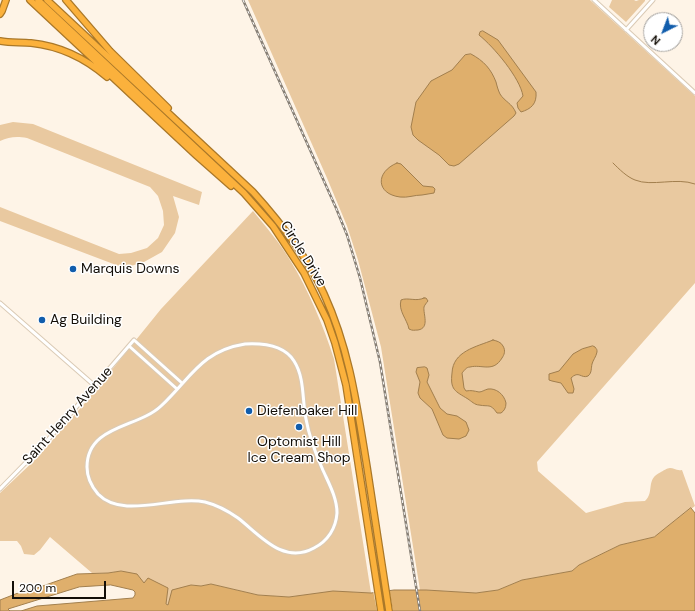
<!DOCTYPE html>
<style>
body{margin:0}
#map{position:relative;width:695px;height:611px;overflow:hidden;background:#fef4e7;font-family:"DM Sans",sans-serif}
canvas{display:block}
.north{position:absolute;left:643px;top:12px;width:40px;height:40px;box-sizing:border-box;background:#fff;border:1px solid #a19f9c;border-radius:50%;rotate:222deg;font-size:11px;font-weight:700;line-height:16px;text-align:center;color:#130e07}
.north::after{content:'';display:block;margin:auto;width:14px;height:18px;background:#115dac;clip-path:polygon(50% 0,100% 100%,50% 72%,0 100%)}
.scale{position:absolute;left:12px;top:581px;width:94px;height:18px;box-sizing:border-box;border:2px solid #130e07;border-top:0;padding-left:5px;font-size:12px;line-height:14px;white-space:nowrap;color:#130e07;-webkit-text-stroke:3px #fff;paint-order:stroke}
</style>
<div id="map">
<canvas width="695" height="611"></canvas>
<div class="north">N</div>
<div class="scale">200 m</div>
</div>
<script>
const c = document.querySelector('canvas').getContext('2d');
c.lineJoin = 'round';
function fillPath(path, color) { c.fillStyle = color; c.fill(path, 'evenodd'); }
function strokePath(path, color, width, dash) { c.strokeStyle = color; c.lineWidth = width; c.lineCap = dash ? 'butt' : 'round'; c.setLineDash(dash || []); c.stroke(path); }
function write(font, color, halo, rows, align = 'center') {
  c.font = font + ' "DM Sans",sans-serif'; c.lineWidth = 3; c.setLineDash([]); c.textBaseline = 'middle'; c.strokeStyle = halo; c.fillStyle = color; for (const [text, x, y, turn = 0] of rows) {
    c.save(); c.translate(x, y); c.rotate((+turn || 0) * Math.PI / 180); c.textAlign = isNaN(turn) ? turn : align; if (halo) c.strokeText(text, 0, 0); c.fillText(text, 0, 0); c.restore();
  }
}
const green = new Path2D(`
 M248 0H590L695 96V283L537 462 538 471 586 513 625 502 645 501C655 492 645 479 661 472 663 471 667 468 670 468 674 468 676 471 682 470L695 506 654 537 620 545 579 565 572 571 522 580 498 590 476 593 420 590 381 347 358 260 347 226 327 178Z
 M612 0H634L636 1 639 0H645V1L626 22 609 7Z
 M13 122 33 124 202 192 199 205 173 196 179 217 175 233 162 252 144 262 124 268 0 221V207L119 254 131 253 147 248 158 238 164 225 163 211 158 196 150 187 27 138C16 136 9 137 0 141V125Z
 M253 211C266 227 280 243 290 260 309 291 323 325 334 359L371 593 345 592 289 597 258 595 211 584 201 586 191 585 168 605 144 583 121 571 108 573H92L50 537 40 550 34 555 24 554 21 546 17 541H0V493L37 458 85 403 161 309Z`);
const water = new Path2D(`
 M483 31 498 40 536 92C537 104 531 109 521 112L518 108 517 103 523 96C520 78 494 47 479 35L480 32Z
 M471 54C484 61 491 69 496 82 497 86 498 90 500 94 505 102 512 103 516 113L514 116 459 164 454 166 449 165 439 155 418 140 413 135 411 127 416 102 431 81 452 70 465 55Z
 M397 163 401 164 423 186 433 187 435 189 434 193C430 194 426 194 422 195 414 195 408 198 400 197 376 194 375 172 397 163Z
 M424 298H426L428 301C427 302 424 306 424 307 423 314 430 328 418 330 414 330 413 331 409 329 407 319 398 311 401 300 408 297 416 302 424 298Z
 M493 340C497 341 501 342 503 346 506 351 504 355 502 358 493 373 482 364 470 367 466 367 464 371 462 373L464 388 466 391C471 390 474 391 479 392 482 392 484 390 488 389 496 388 504 394 506 403 506 408 504 411 501 413H497C490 403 489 407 479 405 475 405 471 401 468 399 455 391 450 390 452 373 453 351 476 347 493 340Z
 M593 346 595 347C597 350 597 349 597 352 596 357 593 360 592 364 591 368 592 373 588 376 581 379 579 370 571 378L574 389 573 393H568L561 383 552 381 549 380V374L559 371 573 354 582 349Z
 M425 367 427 368 429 375 427 382 440 408 447 414 457 416 466 422 469 430 466 436 459 439 447 438 443 435 432 409 420 398 418 393 420 382 416 372 417 368Z
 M691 508 695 513V611H0V600L18 593 37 588 77 574 108 573 121 571 137 574 144 583 148 578 168 588 166 604 168 605 172 590 191 585 201 586 211 584 258 595 289 597 333 591 371 593 394 590H426L476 593 498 590 522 580 572 571 579 565 620 545 654 537ZM111 585 133 590 135 592V595L133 598 37 606 21 611H10L8 609 79 587Z`);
const pier = new Path2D(`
 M389 589 393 611H377L373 590Z`);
const stream = new Path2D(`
 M613 163C619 169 627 177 635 180 652 187 676 177 695 184`);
const minor = new Path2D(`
 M594 0 695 93
 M626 30 653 0
 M0 303 95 386
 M245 344C263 343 284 345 294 361 305 378 302 401 306 419 309 436 315 452 322 468 328 482 337 497 337 513 336 528 328 541 314 548 283 565 260 535 238 518 228 511 217 505 205 502 173 495 123 520 98 494 92 487 87 477 87 467 87 425 138 428 161 406 191 378 201 351 245 344Z
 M129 346 177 389
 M0 489 46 442 134 340 182 383`);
const motorway = new Path2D(`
 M30 0 197 156 231 186
 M38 0 244 193 273 226 304 273 327 320 335 343 346 385 381 611
 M47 0 253 192C281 223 307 256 324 294 350 351 357 406 367 467 374 515 382 563 389 611
 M66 0 110 51 168 108
 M0 14 2 11 6 0
 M0 41C10 43 21 42 31 43 60 46 85 58 107 77`);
const rail = new Path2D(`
 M243 0 336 208 347 235 360 278 380 362 420 611`);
const markers = [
 [73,269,4,"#115dac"],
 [42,320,4,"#115dac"],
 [249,411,4,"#115dac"],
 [299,427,4,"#115dac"]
];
const streetNames = [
 ["Circle Drive",303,254,58],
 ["Saint Henry Avenue",68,416,-48]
];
const poiNames = [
 ["Marquis Downs",81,269],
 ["Ag Building",50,320],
 ["Diefenbaker Hill",257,411],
 ["Optomist Hill",299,442,"center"],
 ["Ice Cream Shop",299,458,"center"]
];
fillPath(green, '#e9c9a0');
fillPath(water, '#dfaf6c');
strokePath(water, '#a27f4e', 1);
fillPath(pier, '#fef4e7');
strokePath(stream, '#a27f4e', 1);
strokePath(minor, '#dacab5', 5);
strokePath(motorway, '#aa7829', 8);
strokePath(minor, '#fff', 3);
strokePath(motorway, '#fbb13c', 5.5);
strokePath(rail, '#867e74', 2.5);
strokePath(rail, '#fff', 1, [3]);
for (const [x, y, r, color] of markers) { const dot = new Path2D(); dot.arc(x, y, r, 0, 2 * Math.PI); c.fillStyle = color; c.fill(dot); strokePath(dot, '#fff', 1.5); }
write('14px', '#130e07', '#fff', streetNames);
write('14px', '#130e07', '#fff', poiNames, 'left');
</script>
